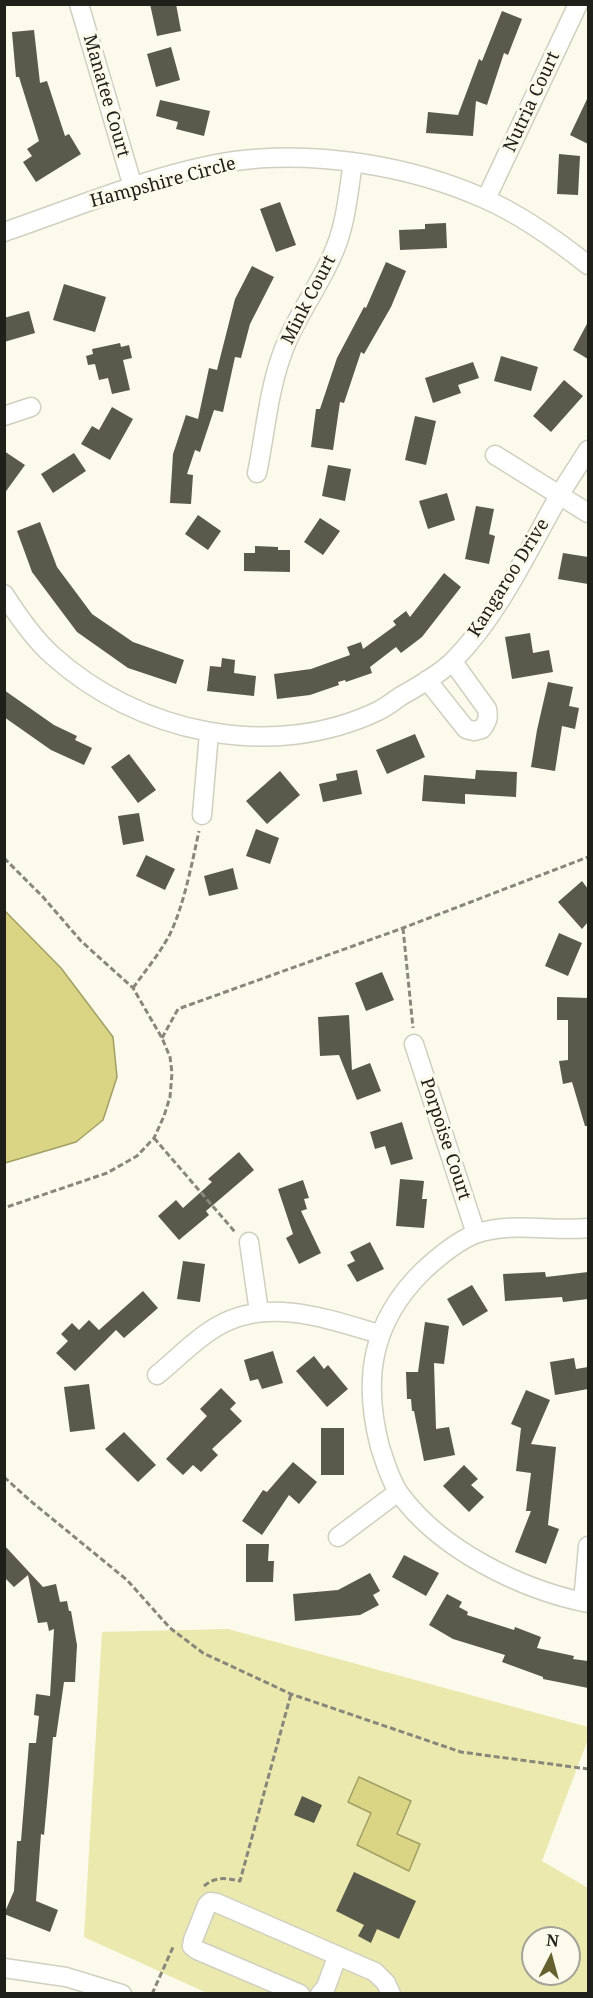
<!DOCTYPE html>
<style>
body{margin:0}
#map{position:relative;width:593px;height:1998px;overflow:hidden;background:#fbfaeb;font-family:"Noto Serif",serif}
canvas{display:block}
.frame{position:absolute;inset:0;border:6px solid #20201a;pointer-events:none}
.north{position:absolute;left:521px;top:1926px;width:60px;height:60px;box-sizing:border-box;background:#fbfaeb;border:2px solid #a3a397;border-radius:50%;rotate:6deg;font-size:16px;font-weight:700;line-height:24px;text-align:center;color:#20201a}
.north::after{content:'';display:block;margin:auto;width:21px;height:27px;background:#64612e;clip-path:polygon(50% 0,100% 100%,50% 72%,0 100%)}
</style>
<div id="map">
<canvas width="593" height="1998"></canvas>
<div class="frame"></div>
<div class="north">N</div>
</div>
<script>
const c = document.querySelector('canvas').getContext('2d');
c.lineJoin = 'round';
function fillPath(path, color) { c.fillStyle = color; c.fill(path, 'evenodd'); }
function strokePath(path, color, width, dash) { c.strokeStyle = color; c.lineWidth = width; c.lineCap = dash ? 'butt' : 'round'; c.setLineDash(dash || []); c.stroke(path); }
function write(font, color, halo, rows, align = 'center') {
  c.font = font + ' "Noto Serif",serif'; c.lineWidth = 6; c.setLineDash([]); c.textBaseline = 'middle'; c.strokeStyle = halo; c.fillStyle = color; for (const [text, x, y, turn = 0] of rows) {
    c.save(); c.translate(x, y); c.rotate((+turn || 0) * Math.PI / 180); c.textAlign = isNaN(turn) ? turn : align; if (halo) c.strokeText(text, 0, 0); c.fillText(text, 0, 0); c.restore();
  }
}
const green = new Path2D(`
 M228 1629 588 1727V1739L542 1861 588 1888V1993H207L84 1937 102 1632ZM533 1938H569V1974H533Z`);
const water = new Path2D(`
 M4 910 61 968 113 1037 117 1077 103 1120 76 1142 5 1163Z
 M359 1777 411 1801 397 1834 420 1844 409 1871 357 1845 371 1813 348 1802Z`);
const building = new Path2D(`
 M150 4H176L181 31 157 36Z
 M502 11 522 19 508 55 504 53 487 105 476 101 473 136 426 133 428 112 458 115 479 59 482 61Z
 M34 30 40 83 47 81 65 136 69 134 81 154 36 182 23 162 32 156 27 149 39 141 19 77H16L12 32Z
 M171 47 180 80 156 87 147 54Z
 M588 97V144L570 135Z
 M160 100 210 111 204 136 176 129 178 122 156 116Z
 M559 154 580 156 578 195 557 194Z
 M280 202 296 245 276 252 260 209Z
 M446 223 447 248 400 250 399 230 425 229V224Z
 M386 262 406 271 391 307 364 354 361 352 344 403 340 402 333 450 311 447 316 409H320L337 358 364 307 366 308Z
 M252 266 274 277 250 324 241 358 235 357 223 412 214 410 200 452 195 450 187 474 193 475 191 504 170 503 173 454 186 415 198 419 209 368 217 370 235 299Z
 M64 284 106 297 95 332 53 320Z
 M29 311 35 333 4 342V318Z
 M588 322V359L573 350Z
 M120 343 121 347 129 345 132 358 123 360 130 390 112 394 108 378 99 380 95 364 88 365 86 356 93 354 92 349Z
 M501 356 538 367 531 391 494 381Z
 M473 362 479 378 458 385 461 393 433 403 425 378Z
 M564 380 583 396 551 432 533 416Z
 M112 407 133 419 110 460 81 444 92 426 99 430Z
 M415 416 436 421 426 465 405 460Z
 M4 451 25 465 4 494Z
 M74 453 86 471 53 493 41 474Z
 M328 465 351 469 345 501 322 496Z
 M447 493 455 520 428 529 419 501Z
 M476 506 494 509 489 534 495 536 489 564 465 559Z
 M198 515 221 531 208 550 185 534Z
 M320 518 340 531 323 555 304 542Z
 M40 522 57 567 92 614 133 642 184 660 176 684 128 668 77 632 32 572 17 531Z
 M255 546 278 547V550H290V572L244 571V553H255Z
 M563 553 588 557V584L558 579Z
 M444 573 461 587 422 637 401 653 396 647 370 667 372 673 346 682 345 680 338 682 339 685 310 695 277 699 274 674 311 669 350 655 347 647 361 642 363 649 396 625 393 621 406 611 410 617Z
 M530 633 533 653 549 650 553 672 512 679 505 637Z
 M222 658 235 660 234 673 256 676 254 696 207 691 210 666 221 667Z
 M548 682 573 687 569 706 579 708 575 729 562 726 555 771 531 767 537 730Z
 M4 690 54 725 77 736 75 740 92 748 84 765 51 750 4 717Z
 M415 734 425 757 387 774 376 750Z
 M129 754 156 790 138 803 111 767Z
 M357 770 362 794 323 802 319 784 337 780 336 774Z
 M476 770 517 772 516 797 465 794V804L422 801 424 775 475 779Z
 M280 771 300 795 267 824 246 801Z
 M139 813 144 841 123 845 118 816Z
 M256 829 279 838 270 864 246 856Z
 M146 855 175 869 165 890 136 876Z
 M233 868 238 889 209 896 204 876Z
 M582 881 588 889V922L582 929 558 902Z
 M559 933 582 943 568 976 545 966Z
 M382 972 394 1000 366 1011 355 983Z
 M557 997 588 998V1126H585L572 1082 563 1084 559 1061 568 1060V1020H557Z
 M349 1015 352 1070 370 1063 381 1091 357 1100 339 1055 320 1056 318 1017Z
 M402 1122 413 1159 391 1165 385 1146 375 1149 370 1132Z
 M239 1152 254 1170 206 1211 209 1215 179 1240 158 1216 176 1200 183 1208 212 1182 208 1179Z
 M400 1179 424 1181 422 1199H427L424 1228 396 1226Z
 M303 1180 309 1198 304 1199 307 1209 301 1211 321 1253 299 1264 286 1238 293 1234 278 1189Z
 M370 1242 384 1269 357 1282 347 1265 355 1261 350 1252Z
 M183 1261 205 1264 200 1302 177 1299Z
 M545 1272 546 1277 588 1272V1299L563 1302 562 1297 505 1301 503 1274Z
 M472 1285 488 1311 463 1326 447 1299Z
 M143 1291 158 1308 124 1338 116 1330 75 1371 56 1353 68 1341 61 1334 72 1323 79 1330 89 1320 99 1330Z
 M425 1322 449 1326 444 1364 434 1363 436 1429 449 1427 455 1455 424 1461 414 1411H412L411 1399H407L406 1372H418Z
 M273 1351 283 1383 262 1389 258 1379 250 1381 244 1360Z
 M314 1356 324 1369 328 1365 348 1389 327 1407 296 1371Z
 M574 1358 576 1369 588 1367V1389L555 1395 550 1362Z
 M89 1384 95 1429 70 1432 64 1387Z
 M221 1388 236 1403 230 1409 242 1421 212 1449 218 1455 201 1472 193 1465 183 1475 166 1459 207 1416 200 1409Z
 M526 1390 550 1400 531 1444 556 1447 548 1525 559 1529 546 1564 515 1552 531 1511H526L531 1473 516 1471 521 1428 511 1424Z
 M321 1428H344V1475H321Z
 M124 1432 156 1465 138 1482 105 1449Z
 M293 1462 317 1482 299 1504 289 1495 262 1535 242 1521 263 1490 267 1492Z
 M464 1465 478 1479 471 1485 484 1497 469 1512 443 1486Z
 M246 1544H269L268 1561H274L273 1582H246Z
 M4 1545 43 1587 56 1584 60 1602 67 1601 69 1611H71L77 1645 75 1682H64L56 1737H53L44 1835 41 1834 36 1901 58 1910 50 1932 4 1914 14 1891 17 1841H21L29 1743H36L39 1716 34 1715 36 1694 50 1696 54 1629 49 1631 47 1622 38 1623 28 1575 14 1587 4 1577Z
 M404 1555 439 1573 426 1596 392 1577Z
 M370 1573 380 1591 373 1595 379 1605 360 1615 295 1621 293 1594 338 1590Z
 M447 1594 462 1602 459 1607 468 1612 467 1615 514 1630 515 1627 541 1637 537 1648 574 1656 573 1659 588 1661V1688L543 1679V1677L502 1662 505 1655 453 1639 429 1625Z
 M302 1796 322 1805 314 1823 294 1815Z
 M354 1872 416 1901 399 1939 377 1929 371 1943 358 1936 364 1925 336 1911Z`);
const path = new Path2D(`
 M4 858 43 897 81 941 133 988 162 1038 170 1057 172 1073 170 1097 164 1116 154 1138 137 1156 107 1173 4 1208
 M403 928 413 1028
 M133 988C146 970 160 953 170 934 184 905 192 863 199 831
 M162 1038 178 1009 403 928 588 857
 M154 1138 235 1232
 M4 1477 33 1503 127 1580 170 1628 203 1653 291 1694 461 1752 588 1769
 M204 1886C216 1876 226 1878 240 1881L291 1694
 M152 1994 174 1945`);
const minor = new Path2D(`
 M79 4 133 187
 M486 199 578 4
 M4 232C77 207 159 172 235 161 315 150 412 166 485 199 519 214 559 242 588 265
 M4 416 31 407
 M495 455 588 513
 M257 473C265 435 268 394 281 357 293 321 317 290 332 256 346 226 348 194 353 162
 M4 594C18 616 33 638 52 655 138 733 271 762 378 711 386 707 394 701 401 696 419 686 440 674 454 660 500 613 527 552 559 496 568 480 579 465 588 450
 M427 680 466 729 474 731 482 729C487 722 489 718 487 709L453 662
 M202 815 209 733
 M414 1044 476 1234
 M588 1228C552 1232 511 1221 475 1234 456 1242 438 1257 423 1271 372 1321 362 1378 380 1447 385 1462 390 1480 399 1493 440 1550 522 1590 588 1603
 M249 1242 259 1312
 M157 1375C177 1359 196 1338 218 1326 269 1297 328 1319 379 1334
 M338 1537 398 1492
 M583 1602 588 1546
 M4 1968 66 1977 122 1994
 M300 1994 197 1950 192 1946 193 1940 207 1905 210 1902 217 1903 375 1972 386 1983 391 1994
 M320 1994 326 1987 337 1957`);
const streetNames = [
 ["Manatee Court",106,96,74],
 ["Nutria Court",532,102,-65],
 ["Hampshire Circle",163,183,-15],
 ["Mink Court",309,300,-63],
 ["Kangaroo Drive",509,578,-58],
 ["Porpoise Court",445,1139,72]
];
fillPath(green, '#ebe9ad');
fillPath(water, '#d9d585');
strokePath(water, '#a29f65', 1.5);
fillPath(building, '#59594c');
strokePath(minor, '#d0d0c1', 21);
strokePath(path, '#87877c', 3, [6, 3]);
strokePath(minor, '#fff', 18);
write('18px', '#20201a', '#fbfaeb', streetNames);
</script>
